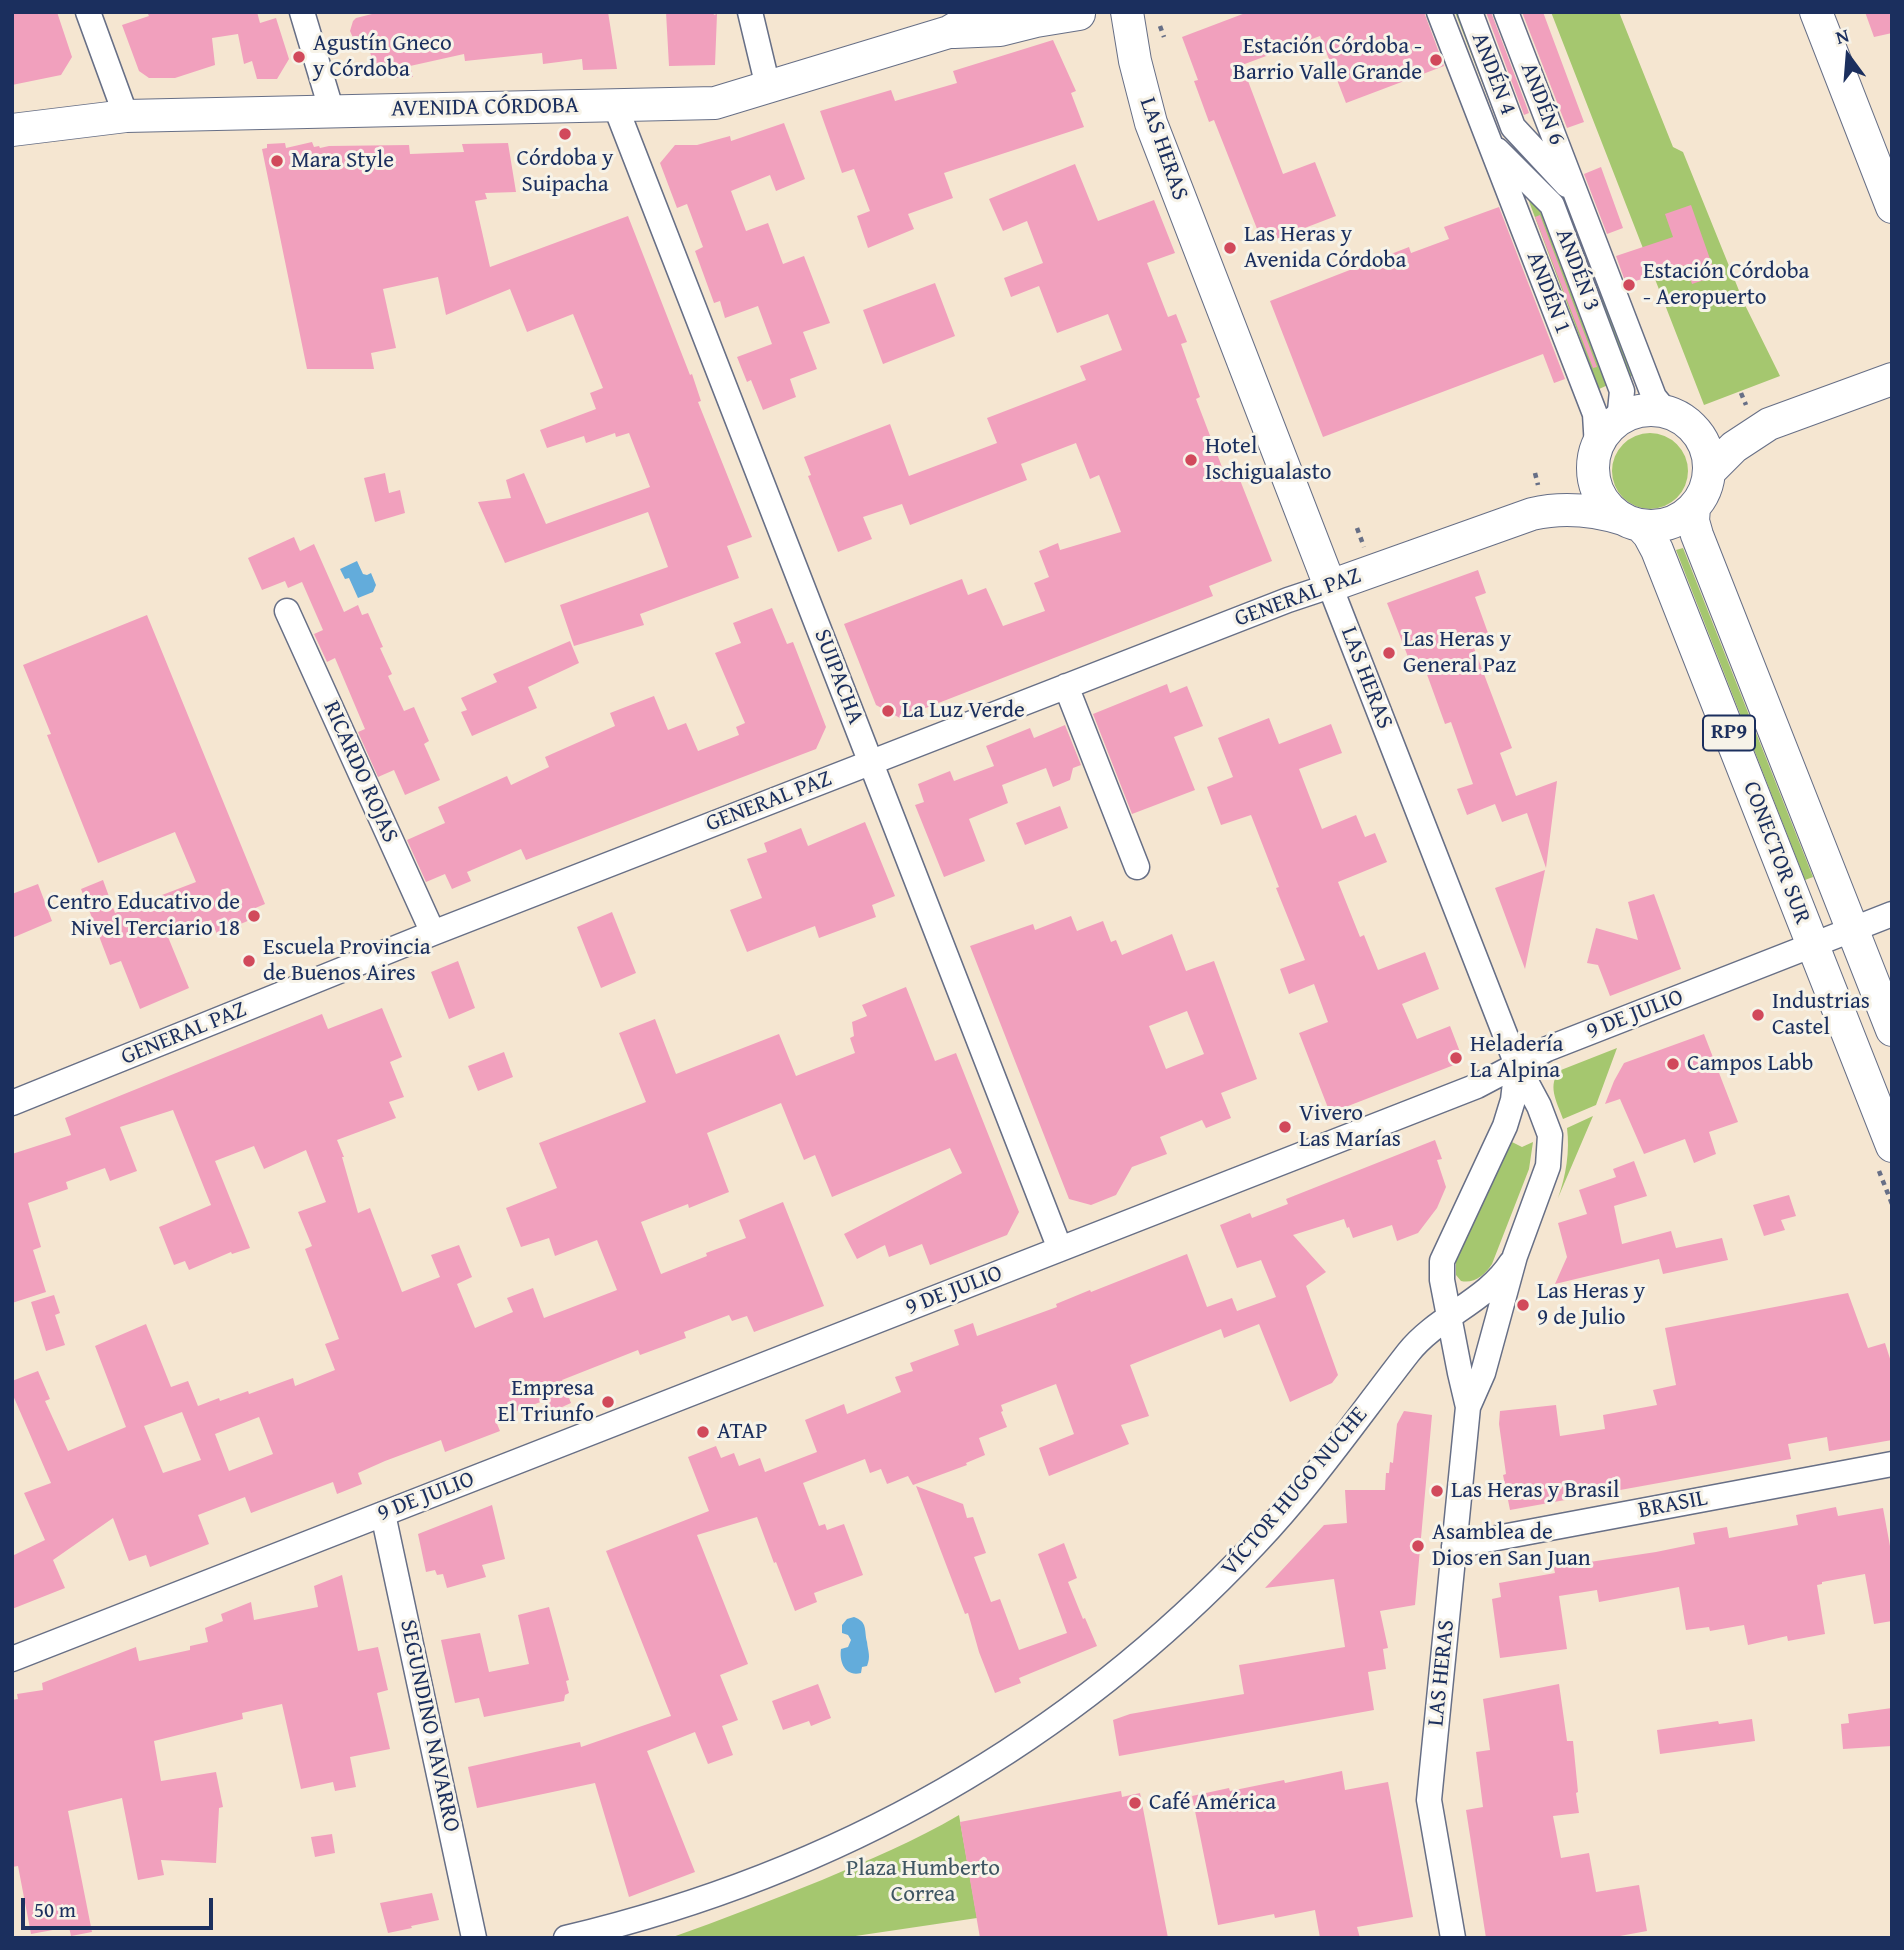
<!DOCTYPE html>
<meta charset="utf-8">
<style>
body{margin:0}
#map{position:relative;width:1904px;height:1950px;overflow:hidden;background:#f5e6d1;font-family:"Gentium Book Plus",serif}
canvas{display:block}
.frame{position:absolute;inset:0;border:14px solid #1b2f5e;pointer-events:none}
.north{position:absolute;left:1813px;top:21px;width:70px;height:70px;-webkit-text-stroke:5px #f7f3e8;paint-order:stroke;rotate:344deg;font-size:19px;font-weight:700;line-height:28px;text-align:center;color:#1b2f5e}
.north::after{content:'';display:block;margin:auto;width:24px;height:32px;background:#1b2f5e;clip-path:polygon(50% 0,100% 100%,50% 72%,0 100%)}
.scale{position:absolute;left:21px;top:1898px;width:192px;height:32px;box-sizing:border-box;border:4px solid #1b2f5e;border-top:0;padding-left:9px;font-size:21px;line-height:24px;white-space:nowrap;color:#1b2f5e;-webkit-text-stroke:5px #f7f3e8;paint-order:stroke}
</style>
<div id="map">
<canvas width="1904" height="1950"></canvas>
<div class="frame"></div>
<div class="north">N</div>
<div class="scale">50 m</div>
</div>
<script>
const c = document.querySelector('canvas').getContext('2d');
c.lineJoin = 'round';
function fillPath(path, color) { c.fillStyle = color; c.fill(path, 'evenodd'); }
function strokePath(path, color, width, dash) { c.strokeStyle = color; c.lineWidth = width; c.lineCap = dash ? 'butt' : 'round'; c.setLineDash(dash || []); c.stroke(path); }
function write(font, color, halo, rows, align = 'center') {
  c.font = font + ' "Gentium Book Plus",serif'; c.lineWidth = 6; c.setLineDash([]); c.textBaseline = 'middle'; c.strokeStyle = halo; c.fillStyle = color; for (const [text, x, y, turn = 0] of rows) {
    c.save(); c.translate(x, y); c.rotate((+turn || 0) * Math.PI / 180); c.textAlign = isNaN(turn) ? turn : align; if (halo) c.strokeText(text, 0, 0); c.fillText(text, 0, 0); c.restore();
  }
}
const green = new Path2D(`
 M1455 12H1459L1563 196 1632 376 1629 377 1560 198 1502 134Z
 M1551 12H1619L1673 147 1683 152 1744 303 1780 376 1704 405Z
 M1527 196 1545 213 1608 385 1599 389Z
 M1612 471a38 38 0 1 1 76 0a38 38 0 1 1-76 0Z
 M1683 548 1813 877 1805 880 1676 550Z
 M1617 1048 1596 1105 1563 1119C1557 1102 1546 1084 1561 1070Z
 M1593 1116 1558 1198C1566 1176 1570 1151 1567 1128Z
 M1510 1141 1522 1147 1533 1142 1529 1169 1492 1264C1485 1275 1474 1284 1461 1281L1456 1275V1257Z
 M959 1815 977 1918 842 1938H670C721 1920 772 1900 822 1880 869 1860 915 1841 959 1815Z`);
const water = new Path2D(`
 M357 561 363 574 367 575 371 573 376 585 373 592 358 598 349 578 345 579 340 569Z
 M854 1617C868 1622 864 1630 867 1642 868 1652 871 1656 867 1666L862 1667 861 1673C845 1677 839 1662 841 1649L848 1647 851 1640 848 1635 842 1633V1625L847 1619Z`);
const building = new Path2D(`
 M12 12H57L72 57 61 75 12 85Z
 M147 12H257L260 23 276 18 289 59 277 79H257L252 61 244 64 238 34 212 38 215 65 175 78H149L139 71 122 25 149 16Z
 M380 12H608L617 69 583 70 582 59 543 64 542 53 465 61 464 54 410 66 413 77 393 78 391 71 376 73 368 45 354 40 350 31 353 21 356 18Z
 M666 12H713L714 15 717 14 715 65 669 66Z
 M1248 12H1424L1444 66 1346 103 1320 36 1242 65 1283 174 1315 162 1336 216 1263 244 1214 120 1209 122 1194 81 1198 80 1182 37Z
 M1486 12H1491L1529 113 1524 115Z
 M1522 12H1543L1584 122 1567 128Z
 M1865 12H1892V33L1874 37Z
 M1053 40 1076 91 1071 93 1084 127 944 173 953 198 908 214 914 229 868 248 857 216 870 211 854 169 842 173 820 111 891 90 895 101 957 83 953 71Z
 M784 123 805 179 776 191 770 175 731 191 746 231 768 223 783 264 804 256 830 323 803 332 817 369 790 379 796 397 763 410 751 380 747 382 737 357 772 344 758 306 725 318 720 301 714 303 695 251 703 247 687 204 677 208 660 163 675 145H697L730 136 731 141Z
 M312 142 314 147 319 146 320 148 329 146 409 145 410 154 464 152 462 144 508 143 516 192 485 193 487 199 475 201 490 267 628 216 690 375 692 374 701 401 698 402 752 537 727 546 739 578 640 614 644 625 574 646 560 605 668 567 648 512 505 563 478 502 511 498 506 480 524 473 546 524 650 487 629 433 616 437 615 433 586 443 584 436 547 448 540 430 596 409 590 393 603 388 573 314 527 332 510 289 446 315 438 277 383 289 396 348 371 353 374 369H307L262 149 267 148V144L285 143 286 148Z
 M1075 164 1098 221 1154 200 1175 253 1147 263 1168 317 1176 314 1187 342 1181 344 1200 397 1196 399 1222 467 1229 465 1234 477 1238 475 1272 561 1209 586 1213 596 900 718 876 705 844 624 962 579 968 595 986 588 1003 626 1045 611 1034 583 1049 577 1039 551 1058 543 1060 550 1121 532 1099 475 1090 479 1076 443 1021 464 1027 480 910 525 902 504 863 517 872 539 838 552 808 476 811 475 804 457 890 424 909 476 997 443 987 418 1086 380 1080 366 1122 350 1108 314 1057 333 1039 286 1011 297 1004 278 1043 263 1027 221 1003 231 989 199Z
 M1601 167 1623 228 1607 234 1584 174Z
 M1691 205 1716 276 1692 284 1686 265 1626 284 1616 256 1673 237 1665 214Z
 M1499 207 1565 379 1554 383 1543 354 1323 437 1270 301 1409 247 1411 253 1449 239 1444 227Z
 M1540 215 1597 367 1593 368 1535 217Z
 M935 283 955 336 883 364 863 310Z
 M385 473 389 493 400 490 405 513 375 522 364 478Z
 M294 537 300 551 314 544 344 612 358 605 362 615 368 613 383 647 380 648 392 674 388 676 404 711 414 707 429 741 424 744 440 780 405 795 394 770 378 777 358 732 365 729 335 658 327 662 314 634 323 630 302 582 288 588 285 581 262 590 248 558Z
 M1478 570 1486 593 1475 597 1488 633 1471 640 1512 748 1500 753 1516 796 1557 781 1546 868 1527 813 1502 822 1495 804 1467 815 1457 789 1473 784 1451 722 1445 724 1421 658 1410 662 1387 603Z
 M772 608 787 644 793 642 826 727 816 749 526 860 521 849 467 872 471 881 452 889 445 874 426 882 407 840 445 823 438 807 507 776 511 785 549 767 545 757 615 726 610 713 654 696 668 730 686 723 698 751 739 735 736 727 745 723 715 653 741 643 733 623Z
 M147 615 265 904 253 909 257 917 217 934 211 920 168 937 189 988 140 1009 121 961 110 965 81 889 103 880 115 913 196 882 175 832 98 863 47 735 51 734 23 665Z
 M570 641 579 663 528 687 537 708 472 736 461 712 467 710 461 698 497 682 493 674Z
 M1167 684 1170 693 1187 686 1203 726 1174 737 1195 790 1132 814 1093 714Z
 M1269 718 1279 744 1331 724 1342 753 1299 769 1322 829 1356 815 1365 837 1375 833 1387 862 1338 882 1360 937 1364 935 1378 970 1425 952 1439 989 1402 1004 1417 1039 1450 1026 1460 1052 1454 1065 1330 1113 1299 1033 1328 1022 1314 984 1289 994 1280 969 1305 960 1276 888 1279 887 1251 815 1221 825 1207 787 1233 777 1218 738Z
 M1065 725 1081 765 1073 768 1070 780 1053 787 1046 768 1002 785 1008 803 969 819 985 861 944 877 915 805 924 802 918 784 950 771 954 781 994 766 986 746 1030 728 1034 738Z
 M1060 806 1068 828 1025 845 1016 823Z
 M865 822 895 896 872 905 876 917 819 938 815 926 747 952 730 910 762 898 747 859 767 852 764 843 801 828 808 846Z
 M1545 870 1525 969 1495 888Z
 M38 884 52 921 12 938V894Z
 M1654 894 1681 969 1610 996 1598 965 1587 963 1596 928 1638 940 1628 902Z
 M612 912 636 973 601 988 577 927Z
 M1071 916 1077 931 1103 921 1111 942 1116 940 1122 955 1172 934 1186 971 1214 961 1257 1079 1221 1093 1231 1118 1206 1128 1202 1120 1160 1137 1167 1154 1132 1167 1116 1195 1091 1205 1069 1199 970 946 1033 924 1035 930ZM1187 1011 1204 1054 1166 1069 1149 1026Z
 M458 961 475 1008 449 1019 431 972Z
 M906 987 935 1061 956 1053 1019 1212 1007 1235 930 1265 922 1244 889 1257 885 1245 857 1259 844 1234 962 1173 950 1148 832 1197 815 1155 804 1160 781 1103 707 1133 729 1192 689 1208 688 1204 641 1222 661 1274 707 1256 706 1253 746 1238 739 1220 783 1202 824 1306 754 1332 747 1316 732 1321 729 1315 684 1332 686 1338 640 1355 638 1350 562 1380 571 1403 551 1412 546 1400 495 1419 500 1431 445 1452 441 1440 385 1461 358 1473 362 1484 337 1494 333 1482 251 1513 245 1497 198 1515 209 1544 150 1567 146 1555 129 1561 113 1518 53 1560 65 1588 12 1609V1556L45 1540 24 1493 51 1483 12 1393V1381L38 1371 50 1399 45 1401 68 1451 126 1427 95 1346 146 1324 171 1387 188 1381 198 1406 219 1398 220 1401 248 1391 249 1394 293 1378 295 1386 335 1370 325 1344 339 1339 305 1249 312 1246 298 1212 326 1202 306 1150 264 1169 254 1146 215 1161 250 1248 232 1254 231 1252 189 1270 185 1261 174 1265 159 1227 211 1205 173 1110 120 1127 137 1171 110 1181 105 1168 66 1182 68 1189 28 1203 41 1247 33 1250 46 1292 12 1303V1154L71 1135 65 1118 297 1024 322 1014 328 1029 382 1008 402 1057 390 1062 404 1097 389 1102 396 1118 337 1140 344 1157H342L358 1213 370 1208 402 1292 440 1277 431 1255 459 1245 472 1277 457 1284 475 1328 513 1312 507 1298 533 1288 544 1318 617 1290 597 1240 555 1256 549 1238 521 1247 506 1208 557 1188 539 1143 646 1102 619 1033 655 1019 676 1074 779 1034 796 1076 855 1053 850 1038 854 1036 852 1022 867 1016 862 1005ZM182 1412 201 1460 163 1473 144 1426ZM259 1417 273 1454 229 1471 215 1434Z
 M1704 1034 1738 1122 1709 1132 1716 1154 1694 1163 1685 1139 1644 1154 1620 1099 1605 1104 1614 1081 1624 1063Z
 M504 1052 513 1077 478 1091 468 1066Z
 M1435 1140 1442 1159 1437 1160 1446 1187 1437 1208 1418 1233 1397 1241 1392 1225 1353 1238 1349 1227 1347 1228 1344 1219 1293 1235 1326 1272 1306 1286 1338 1375 1332 1383 1290 1402 1259 1324 1224 1338 1221 1329 1130 1365 1149 1416 1121 1425 1129 1444 1049 1476 1039 1448 1074 1434 1056 1384 1001 1405 1003 1411 1001 1412 1007 1427 979 1438 985 1455 966 1463 967 1465 913 1485 908 1476 887 1484 881 1469 870 1473 865 1459 803 1483 819 1526 825 1524 827 1530 844 1524 863 1575 814 1593 817 1602 795 1611 776 1562 774 1563 757 1517 697 1535 748 1664 720 1675 738 1720 722 1726 733 1755 708 1764 695 1732 647 1751 695 1872 629 1897 595 1783 477 1808 468 1767 580 1742 581 1747 671 1716 606 1551 709 1511 688 1457 716 1446 721 1458 734 1453 739 1466 760 1458 765 1472 817 1452 805 1420 844 1404 847 1414 901 1392 895 1377 913 1371 910 1363 959 1345 954 1330 973 1323 977 1336 1057 1307 1056 1304 1090 1290 1091 1292 1187 1254 1207 1307 1232 1298 1237 1311 1276 1297 1261 1260 1237 1268 1220 1225 1250 1213 1252 1218 1288 1204 1286 1199Z
 M1634 1161 1647 1196 1614 1206 1622 1244 1671 1231 1676 1248 1722 1238 1728 1260 1663 1274 1659 1259 1555 1284 1567 1257 1558 1223 1587 1214 1579 1190 1616 1177 1613 1169Z
 M1789 1195 1796 1216 1781 1220 1785 1230 1764 1236 1753 1205Z
 M1848 1293 1868 1348 1885 1343 1892 1365V1440L1829 1451 1827 1437 1788 1444 1791 1459 1510 1510 1503 1475 1506 1474 1499 1424 1500 1411 1556 1405 1560 1436 1605 1429 1603 1415 1657 1405 1653 1390 1676 1385 1665 1328Z
 M54 1295 60 1313 55 1315 65 1345 46 1351 31 1302Z
 M1404 1411 1432 1415 1415 1605 1380 1611 1388 1648 1383 1649 1386 1669 1368 1672 1374 1710 1119 1756 1113 1720 1130 1714 1244 1694 1239 1665 1345 1647 1334 1579 1265 1588 1324 1525 1347 1523 1345 1490H1385L1386 1473H1389L1390 1462 1393 1463 1397 1424Z
 M916 1486 963 1504 967 1518 973 1517 986 1553 974 1557 991 1602 1000 1599 1019 1650 1067 1633 1038 1554 1064 1543 1077 1578 1068 1582 1083 1619 1085 1618 1097 1646 1019 1678 1021 1683 995 1693 979 1652 968 1613 965 1614Z
 M492 1505 505 1559 482 1565 486 1577 447 1588 443 1574 437 1575 435 1570 426 1572 418 1534Z
 M1836 1507 1838 1516 1883 1508 1892 1557V1621L1874 1624 1865 1574 1822 1582V1584L1817 1585 1825 1634 1788 1641 1787 1636 1748 1645 1744 1625 1710 1631 1709 1627 1686 1630 1679 1587 1599 1602 1597 1590 1559 1596 1567 1649 1500 1658 1492 1599 1501 1597 1499 1583 1555 1573 1552 1559 1582 1553 1583 1563 1656 1552 1695 1544 1693 1533 1727 1527 1729 1538 1798 1525 1796 1515Z
 M342 1575 358 1651 378 1647 388 1690 377 1693 390 1749 350 1757 356 1787 335 1791 333 1782 301 1789 282 1704 242 1713 243 1719 154 1741 161 1781 216 1772 223 1807 219 1808 216 1863 161 1860 164 1875 138 1880 122 1798 68 1811 92 1932 71 1936 69 1927 31 1934 18 1866 12 1867V1700L18 1699 17 1694 43 1690 42 1683 136 1647 139 1661 190 1650V1646L208 1642 205 1628 223 1621 221 1614 251 1602 254 1620 318 1607 314 1586Z
 M549 1607 569 1680 566 1681 569 1693 565 1695 564 1701 484 1717 479 1698 455 1703 441 1640 480 1633 489 1672 529 1664 518 1615Z
 M818 1684 831 1718 811 1726 809 1721 783 1730 772 1701Z
 M1559 1684 1567 1741H1573L1578 1792 1576 1793 1579 1813 1553 1816 1561 1858 1589 1853 1596 1892 1639 1885 1647 1931 1609 1938H1486L1466 1810 1483 1807 1476 1752 1490 1750 1483 1699Z
 M1892 1708V1746L1843 1749 1841 1724 1849 1723 1848 1714Z
 M1752 1719 1755 1741 1660 1754 1657 1730 1718 1721 1719 1724Z
 M1342 1771 1345 1790 1388 1782 1413 1917 1357 1927 1360 1938H1320L1315 1910 1275 1918 1274 1914 1218 1925 1192 1796 1229 1788 1230 1791 1284 1780 1285 1783Z
 M1121 1791 1122 1797 1140 1793 1168 1938H980L960 1822Z
 M332 1834 335 1853 315 1857 311 1837Z
 M432 1893 439 1920 411 1926 412 1928 388 1933 380 1903Z`);
const path = new Path2D(`
 M1160 26 1164 37
 M1741 393 1746 405
 M1535 473 1538 485
 M1357 528 1364 547
 M1879 1171 1892 1204`);
const minor = new Path2D(`
 M88 12 126 116
 M302 12 332 112
 M750 12 768 87
 M1439 12 1595 414 1597 447
 M1470 12 1513 127 1567 185
 M1506 12 1654 397 1667 413
 M615 105 1060 1249
 M1497 150 1552 205 1622 391 1619 421
 M287 611 433 933
 M1066 686 1137 867
 M12 1103 433 933 1288 600 1330 586 1517 1065 1539 1106 1550 1135 1548 1166 1515 1256 1483 1373 1468 1407 1429 1800 1453 1938
 M1468 1407 1460 1373 1442 1280V1261L1505 1126 1513 1100 1517 1065
 M383 1514 474 1938
 M1454 1546 1892 1464
 M12 1659 1477 1086 1547 1049 1892 914
 M566 1938C835 1874 1065 1746 1255 1544 1312 1484 1358 1417 1408 1353 1436 1317 1487 1301 1511 1263`);
const major = new Path2D(`
 M1127 12 1135 61 1151 123 1330 586 1532 514C1562 507 1594 510 1623 519
 M1816 12 1892 207
 M954 32 1000 30 1036 21 1079 14
 M12 130 126 116 715 103 949 32 983 12
 M1593 468a58 58 0 1 1 116 0a58 58 0 1 1-116 0Z
 M1709 472 1734 447 1769 424 1892 379
 M1694 507 1693 521 1697 535 1892 1030
 M1640 525 1649 535 1657 550 1892 1146`);
const markers = [
 [299,57,7,"#d1495b"],
 [1436,60,7,"#d1495b"],
 [565,134,7,"#d1495b"],
 [277,161,7,"#d1495b"],
 [1230,248,7,"#d1495b"],
 [1629,285,7,"#d1495b"],
 [1191,460,7,"#d1495b"],
 [1389,653,7,"#d1495b"],
 [888,711,7,"#d1495b"],
 [254,916,7,"#d1495b"],
 [249,961,7,"#d1495b"],
 [1758,1015,7,"#d1495b"],
 [1456,1058,7,"#d1495b"],
 [1673,1064,7,"#d1495b"],
 [1285,1127,7,"#d1495b"],
 [1523,1305,7,"#d1495b"],
 [608,1402,7,"#d1495b"],
 [703,1432,7,"#d1495b"],
 [1437,1491,7,"#d1495b"],
 [1418,1546,7,"#d1495b"],
 [1135,1803,7,"#d1495b"]
];
const shields = [
 [1729,733,52]
];
const shieldNames = [
 ["RP9",1729,733]
];
const poiNames = [
 ["Agustín Gneco",313,44],
 ["y Córdoba",313,70],
 ["Estación Córdoba -",1422,47,"right"],
 ["Barrio Valle Grande",1422,73,"right"],
 ["Córdoba y",565,159,"center"],
 ["Suipacha",565,185,"center"],
 ["Mara Style",291,161],
 ["Las Heras y",1244,235],
 ["Avenida Córdoba",1244,261],
 ["Estación Córdoba",1643,272],
 ["- Aeropuerto",1643,298],
 ["Hotel",1205,447],
 ["Ischigualasto",1205,473],
 ["Las Heras y",1403,640],
 ["General Paz",1403,666],
 ["La Luz Verde",902,711],
 ["Centro Educativo de",240,903,"right"],
 ["Nivel Terciario 18",240,929,"right"],
 ["Escuela Provincia",263,948],
 ["de Buenos Aires",263,974],
 ["Industrias",1772,1002],
 ["Castel",1772,1028],
 ["Heladería",1470,1045],
 ["La Alpina",1470,1071],
 ["Campos Labb",1687,1064],
 ["Vivero",1299,1114],
 ["Las Marías",1299,1140],
 ["Las Heras y",1537,1292],
 ["9 de Julio",1537,1318],
 ["Empresa",594,1389,"right"],
 ["El Triunfo",594,1415,"right"],
 ["ATAP",717,1432],
 ["Las Heras y Brasil",1451,1491],
 ["Asamblea de",1432,1533],
 ["Dios en San Juan",1432,1559],
 ["Café América",1149,1803]
];
const streetNames = [
 ["ANDÉN 4",1493,74,69],
 ["ANDÉN 6",1542,104,69],
 ["AVENIDA CÓRDOBA",485,108,-1],
 ["LAS HERAS",1163,149,71],
 ["ANDÉN 3",1577,270,69],
 ["ANDÉN 1",1548,293,69],
 ["GENERAL PAZ",1298,598,-20],
 ["SUIPACHA",838,677,69],
 ["LAS HERAS",1366,678,69],
 ["RICARDO ROJAS",360,772,66],
 ["GENERAL PAZ",769,802,-21],
 ["CONECTOR SUR",1776,853,69],
 ["9 DE JULIO",1635,1015,-21],
 ["GENERAL PAZ",184,1034,-22],
 ["9 DE JULIO",954,1291,-21],
 ["VÍCTOR HUGO NUCHE",1295,1492,-50],
 ["9 DE JULIO",426,1497,-21],
 ["BRASIL",1673,1505,-11],
 ["LAS HERAS",1442,1673,-84],
 ["SEGUNDINO NAVARRO",429,1726,78]
];
const parkNames = [
 ["Plaza Humberto",923,1869],
 ["Correa",923,1895]
];
fillPath(green, '#a5c76f');
fillPath(water, '#63acdb');
fillPath(building, '#f1a0bd');
strokePath(minor, '#676f86', 27);
strokePath(major, '#676f86', 34);
strokePath(path, '#676f86', 4.5, [5, 5]);
strokePath(minor, '#fff', 24);
strokePath(major, '#fff', 32);
for (const [x, y, r, color] of markers) { const dot = new Path2D(); dot.arc(x, y, r, 0, 2 * Math.PI); c.fillStyle = color; c.fill(dot); strokePath(dot, '#f7f3e8', 2.5); }
for (const [x, y, w] of shields) { const box = new Path2D(); box.roundRect(x - w / 2, y - 17.5, w, 35, 5); c.fillStyle = '#f7f3e8'; c.fill(box); strokePath(box, '#1b2f5e', 2); }
write('bold 21px', '#1b2f5e', null, shieldNames);
write('23px', '#1b2f5e', '#f7f3e8', poiNames, 'left');
write('23px', '#1b2f5e', '#f7f3e8', streetNames);
write('23px', '#3e5562', '#f7f3e8', parkNames);
</script>
